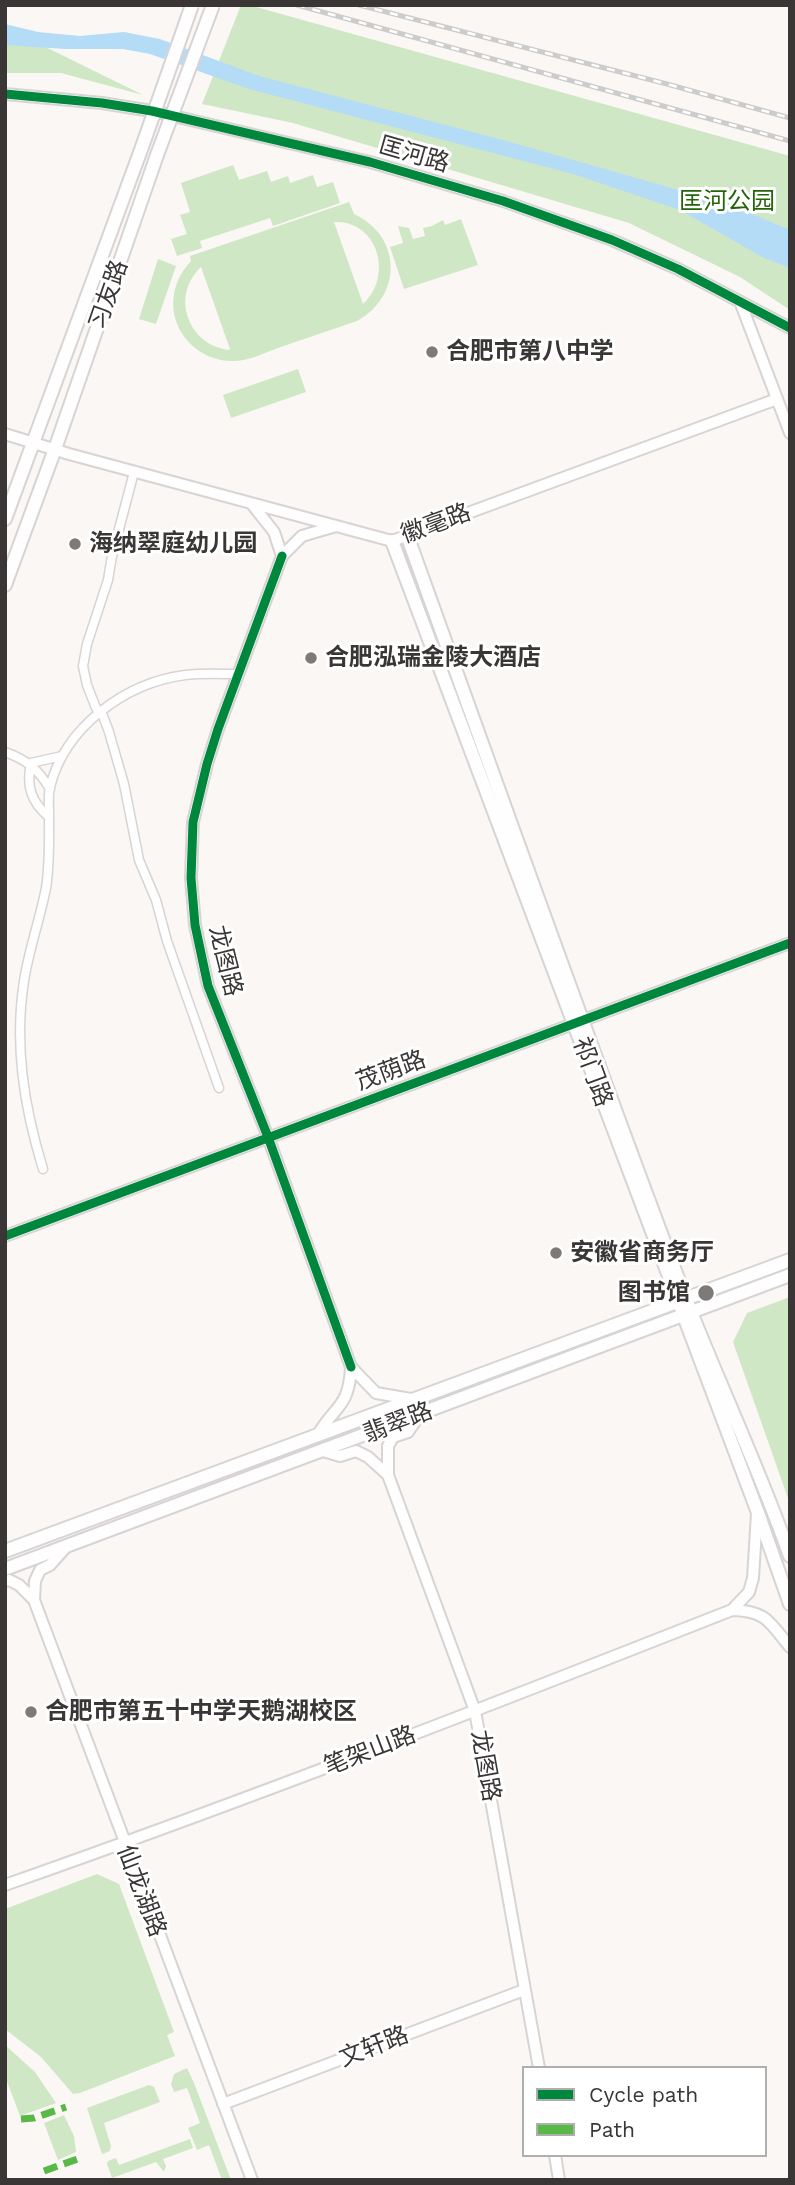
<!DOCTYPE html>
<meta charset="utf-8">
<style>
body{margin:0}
#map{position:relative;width:795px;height:2185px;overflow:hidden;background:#fbf7f5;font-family:"Work Sans",sans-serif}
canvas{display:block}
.frame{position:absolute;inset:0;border:7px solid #393635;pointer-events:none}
.legend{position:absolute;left:522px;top:2066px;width:245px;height:91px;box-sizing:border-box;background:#fff;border:2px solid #b0afae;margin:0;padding:9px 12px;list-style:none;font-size:21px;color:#393635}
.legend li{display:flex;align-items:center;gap:14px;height:35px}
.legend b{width:35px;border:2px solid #b0afae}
</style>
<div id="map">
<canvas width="795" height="2185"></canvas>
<div class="frame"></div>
<ul class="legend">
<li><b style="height:9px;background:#00873e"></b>Cycle path</li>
<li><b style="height:9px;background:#58b947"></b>Path</li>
</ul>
</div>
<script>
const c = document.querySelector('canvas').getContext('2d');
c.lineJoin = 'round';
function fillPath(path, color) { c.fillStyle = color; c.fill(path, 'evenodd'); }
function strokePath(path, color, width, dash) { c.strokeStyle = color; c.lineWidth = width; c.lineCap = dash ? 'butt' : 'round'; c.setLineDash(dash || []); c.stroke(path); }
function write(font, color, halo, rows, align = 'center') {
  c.font = font + ' "Work Sans","Noto Sans SC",sans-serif'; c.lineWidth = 6; c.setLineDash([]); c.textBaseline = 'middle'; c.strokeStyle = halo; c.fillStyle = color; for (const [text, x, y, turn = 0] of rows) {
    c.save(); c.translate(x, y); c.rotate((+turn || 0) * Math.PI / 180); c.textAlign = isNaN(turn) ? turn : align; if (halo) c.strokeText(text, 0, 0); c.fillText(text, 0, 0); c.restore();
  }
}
const green = new Path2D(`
 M241 5H249L790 156V310L740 277 629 223 293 123 202 104Z
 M5 27 143 95 61 73H5Z
 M233 165 239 180 267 171 271 182 288 176 290 183 313 175 317 187 333 182 340 203 273 226 270 218 200 241 202 248 177 256 171 239 187 234 180 215 190 212 181 183Z
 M349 202 354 214C402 236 403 296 357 321 330 330 302 340 275 349 262 354 248 361 234 361 208 362 184 345 176 321 169 299 176 277 191 261L190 256ZM334 222C378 220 394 276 363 304ZM201 267 230 349 229 350C188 345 170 296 201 267Z
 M461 219 478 265 404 289 390 247 403 243 398 226 409 228 413 239 425 236 423 228 432 226 443 220 445 225Z
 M158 259 176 266 156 324 139 319Z
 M298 369 306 392 231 418 223 395Z
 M790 1297V1504L733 1342 747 1313Z
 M97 1874 119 1884 174 2032 167 2035 175 2056 80 2093 73 2094 41 2057 5 2029V1909Z
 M5 2045 35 2072 56 2103 20 2116 5 2076Z
 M187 2068 194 2083 231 2180H222L209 2145 197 2150 188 2128 200 2123 187 2088 174 2092 171 2084 174 2074Z
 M149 2085 154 2087 160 2102 104 2123 111 2146 110 2151 102 2154 87 2108Z
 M64 2115 74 2136 76 2152 58 2160 44 2123Z
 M190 2139 193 2148 163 2159 166 2166 164 2172 156 2162 112 2178 107 2164 108 2161 116 2158 119 2165Z`);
const water = new Path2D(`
 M5 24 38 32 80 36 124 32 160 39 259 76 503 140 731 205 790 230V268L762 257 680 210 573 174 249 89 150 54 123 49H66L5 45Z`);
const street = new Path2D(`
 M134 472 112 556 108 580 87 644 83 666 87 685 96 708 103 716 109 732 124 784 139 860 156 900 167 941 219 1088
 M5 752C27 760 38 769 50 789
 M49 817C31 802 26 786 31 763L62 756
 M43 1169C24 1107 14 1045 24 981 29 949 40 919 46 888 50 863 49 839 49 814 49 805 48 795 50 787 65 727 125 683 185 675 202 673 221 674 238 674`);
const secondary = new Path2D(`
 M5 94 102 103 152 111 370 162 503 201 612 240 678 269 790 328
 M741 304 790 433
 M5 434 69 454 392 541 777 399
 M251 503 274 532 282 556 302 536 336 526
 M282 556 218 729 207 764 193 822 191 878 195 925 208 986 268 1137 351 1367
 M5 1236 790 943
 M317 1436C335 1405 349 1408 351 1367L376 1393 411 1399
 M323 1451 340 1456 356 1451 368 1457 388 1475V1446L393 1437 408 1432 420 1414
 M388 1475 475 1711 539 2068
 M757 1513 753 1578 749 1592 732 1610C767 1611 769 1622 790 1647
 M5 1581 9 1580 19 1585 34 1600 35 1581 40 1570 50 1565 66 1547
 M34 1600 252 2180
 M5 1885C250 1799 491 1705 732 1610
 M223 2104 524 1990
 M555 2155 559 2180`);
const primary = new Path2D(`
 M5 519 142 147
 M407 535C499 790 589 1045 685 1297 719 1384 759 1468 790 1556
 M392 541 757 1510 790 1604
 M5 585 55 449 157 155
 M5 1551 790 1260
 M5 1569 790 1275`);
const rail = new Path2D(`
 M297 5 790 141
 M359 5 667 84 790 118`);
const primaryBridge = new Path2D(`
 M142 147 192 5
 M157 155 213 5`);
const quiet = new Path2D(`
 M21 2119 34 2118 66 2107
 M44 2171 83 2157`);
const cycleway = new Path2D(`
 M5 94 102 103 152 111 370 162 503 201 612 240 678 269 790 328
 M282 556 218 729 207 764 193 822 191 878 195 925 208 986 268 1137 351 1367
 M5 1236 790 943`);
const markers = [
 [432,352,7,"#7d7a78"],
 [75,544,7,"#7d7a78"],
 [311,658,7,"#7d7a78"],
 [556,1253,7,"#7d7a78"],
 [706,1293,9,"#7d7a78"],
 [31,1712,7,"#7d7a78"]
];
const streetNames = [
 ["匡河路",414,155,16],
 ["习友路",109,295,-71],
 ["徽毫路",436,524,-20],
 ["龙图路",225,961,76],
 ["茂荫路",391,1071,-20],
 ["祁门路",592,1072,70],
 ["翡翠路",398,1423,-21],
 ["笔架山路",370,1751,-21],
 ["龙图路",485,1766,80],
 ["仙龙湖路",141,1891,69],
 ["文轩路",374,2047,-21]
];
const parkNames = [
 ["匡河公园",727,202]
];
const poiNames = [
 ["合肥市第八中学",446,352],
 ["海纳翠庭幼儿园",89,544],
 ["合肥泓瑞金陵大酒店",325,658],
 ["安徽省商务厅",570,1253],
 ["图书馆",690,1293,"right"],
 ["合肥市第五十中学天鹅湖校区",45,1712]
];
fillPath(green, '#cfe7c5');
fillPath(water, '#b4dcf7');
strokePath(street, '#d7d4d3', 11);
strokePath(secondary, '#d7d4d3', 14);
strokePath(primary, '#d7d4d3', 16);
strokePath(street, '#fefefe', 8);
strokePath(secondary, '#fefefe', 10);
strokePath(primary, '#fefefe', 12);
strokePath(rail, '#cdcccc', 5);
strokePath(rail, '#fff', 2.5, [8]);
strokePath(primaryBridge, '#d7d4d3', 16, []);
strokePath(primaryBridge, '#fefefe', 12);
strokePath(quiet, '#58b947', 7, [14, 7]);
strokePath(cycleway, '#00873e', 9);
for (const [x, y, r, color] of markers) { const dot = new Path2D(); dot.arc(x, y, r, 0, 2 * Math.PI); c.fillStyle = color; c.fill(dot); strokePath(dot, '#fff', 2.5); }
write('24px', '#393635', '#fff', streetNames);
write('24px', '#24640a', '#fff', parkNames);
write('bold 24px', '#393635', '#fff', poiNames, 'left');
</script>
